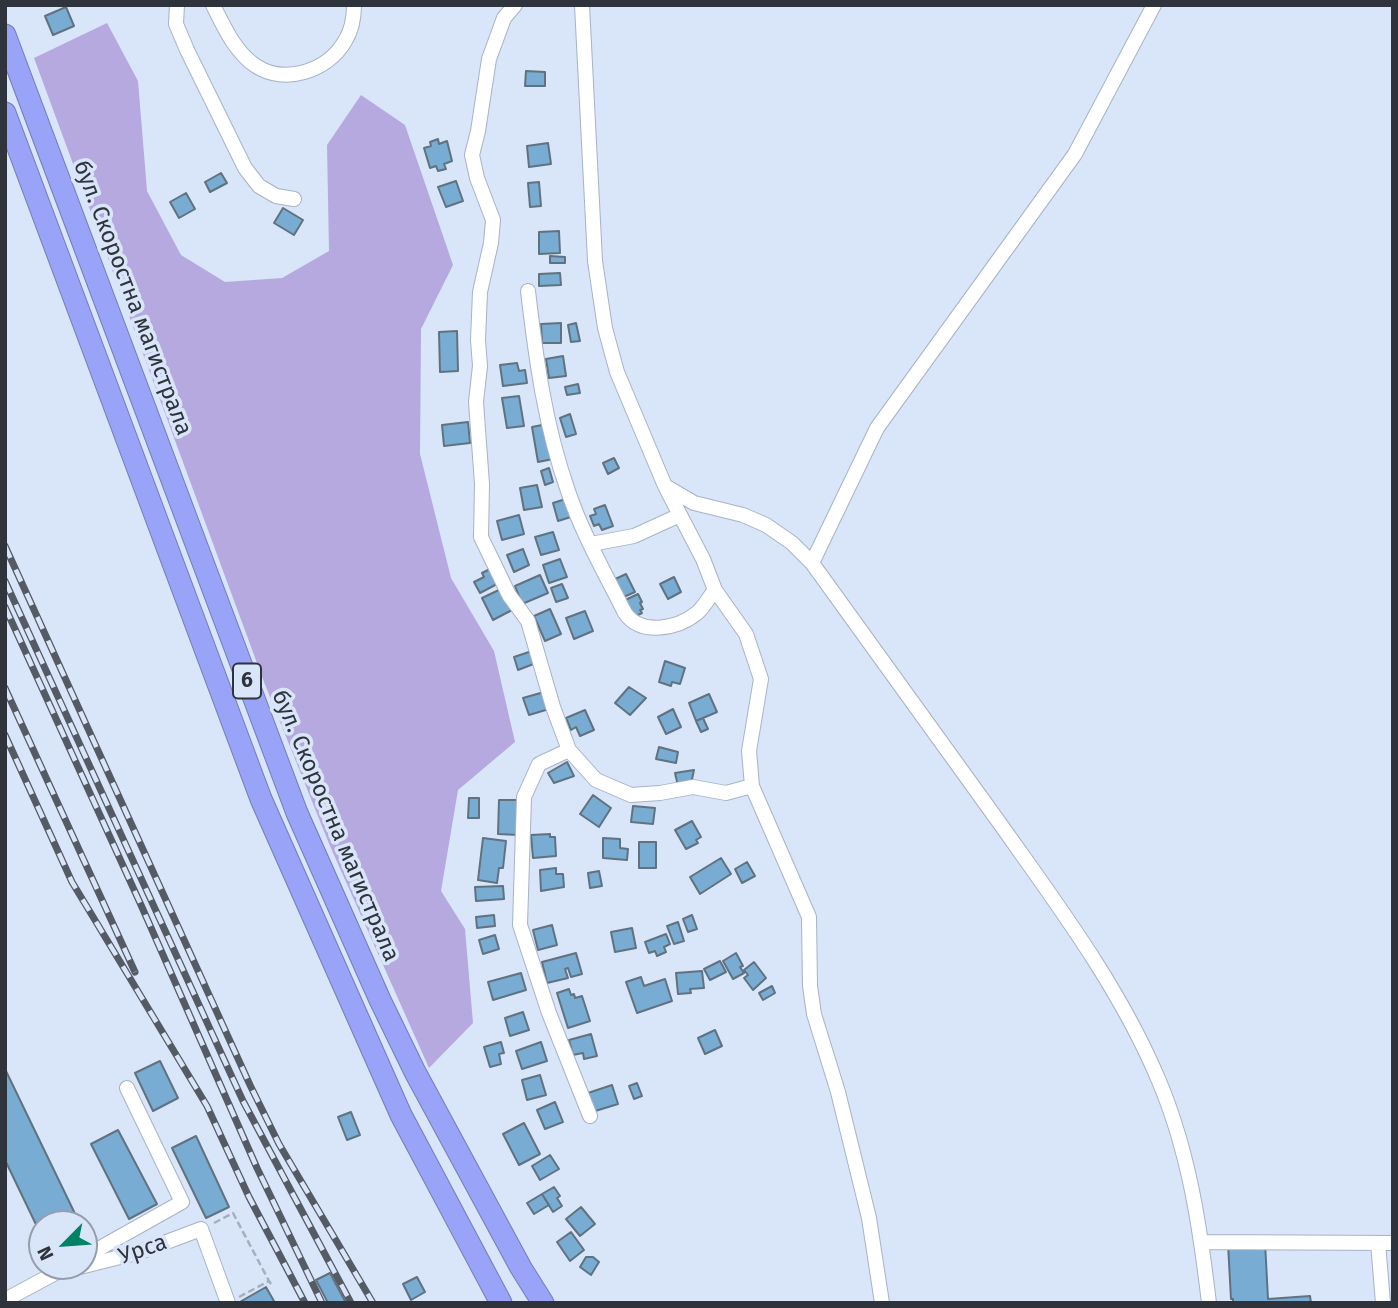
<!DOCTYPE html>
<meta charset="utf-8">
<style>
body{margin:0}
#map{position:relative;width:1398px;height:1308px;overflow:hidden;background:#d9e5f9;font-family:"Fira Sans",sans-serif}
canvas{display:block}
.frame{position:absolute;inset:0;border:7px solid #2f333b;pointer-events:none}
.north{position:absolute;left:28px;top:1210px;width:70px;height:70px;box-sizing:border-box;background:#d9e5f9;border:2px solid #959ead;border-radius:50%;rotate:245deg;font-size:19px;font-weight:700;line-height:28px;text-align:center;color:#2f333b}
.north::after{content:'';display:block;margin:auto;width:24px;height:32px;background:#008364;clip-path:polygon(50% 0,100% 100%,50% 72%,0 100%)}
</style>
<div id="map">
<canvas width="1398" height="1308"></canvas>
<div class="frame"></div>
<div class="north">N</div>
</div>
<script>
const c = document.querySelector('canvas').getContext('2d');
c.lineJoin = 'round';
function fillPath(path, color) { c.fillStyle = color; c.fill(path, 'evenodd'); }
function strokePath(path, color, width, dash) { c.strokeStyle = color; c.lineWidth = width; c.lineCap = dash ? 'butt' : 'round'; c.setLineDash(dash || []); c.stroke(path); }
function write(font, color, halo, rows, align = 'center') {
  c.font = font + ' "Fira Sans",sans-serif'; c.lineWidth = 7; c.setLineDash([]); c.textBaseline = 'middle'; c.strokeStyle = halo; c.fillStyle = color; for (const [text, x, y, turn = 0] of rows) {
    c.save(); c.translate(x, y); c.rotate((+turn || 0) * Math.PI / 180); c.textAlign = isNaN(turn) ? turn : align; if (halo) c.strokeText(text, 0, 0); c.fillText(text, 0, 0); c.restore();
  }
}
const forest = new Path2D(`
 M107 23 138 81 147 191 181 255 225 282 282 278 329 251 327 145 361 95 405 125 453 265 421 329 420 454 451 578 494 651 515 742 458 790 441 891 465 929 473 1023 429 1068 330 846 264 682 34 58Z`);
const building = new Path2D(`
 M66 7 74 26 53 35 45 16Z
 M526 71 545 72V86H525Z
 M438 139 439 144 447 141 452 161 444 164 446 169 438 171 436 166 430 168 424 148 431 146 430 142Z
 M548 143 551 164 529 167 527 146Z
 M221 173 227 183 210 192 205 182Z
 M456 181 463 201 446 207 438 187Z
 M539 182 541 206 530 207 528 183Z
 M186 193 195 209 179 218 170 202Z
 M283 208 303 220 294 235 274 223Z
 M559 231 560 253 539 254V232Z
 M550 256 565 257V263H550Z
 M560 273 561 285 539 286V274Z
 M561 323V343H542L541 324Z
 M576 323 580 341 571 342 568 325Z
 M457 331 458 371 440 372 439 332Z
 M563 356 566 376 549 378 546 359Z
 M517 363 519 371 525 370 527 383 503 386 500 365Z
 M578 384 580 393 567 395 565 387Z
 M519 396 524 426 507 428 502 398Z
 M570 414 576 434 566 437 560 418Z
 M468 422 470 443 444 446 442 425Z
 M547 424 553 459 538 462 532 427Z
 M614 458 619 468 608 474 603 463Z
 M549 468 553 482 545 485 541 471Z
 M537 485 542 507 524 510 520 488Z
 M569 498 574 516 558 521 553 503Z
 M605 505 613 526 602 530 599 524 594 526 590 516 596 514 594 509Z
 M519 515 524 534 502 540 497 521Z
 M553 532 559 550 541 555 535 537Z
 M523 549 529 565 514 572 507 555Z
 M560 559 567 577 549 583 543 565Z
 M492 568 499 583 480 593 474 582 484 577 482 573Z
 M626 574 635 592 619 599 611 581Z
 M540 575 548 593 522 604 515 586Z
 M674 577 681 592 668 599 660 584Z
 M562 584 568 598 556 602 551 588Z
 M501 589 512 610 493 620 482 598Z
 M638 594 642 602 640 603 643 609 640 610 642 613 630 619 621 602Z
 M550 609 561 634 545 641 534 616Z
 M585 611 593 631 574 639 566 618Z
 M532 651 536 663 518 670 514 657Z
 M665 661 685 668 680 684 672 682 671 686 659 682Z
 M629 687 646 698 630 715 615 703Z
 M544 692 549 709 529 715 523 698Z
 M709 694 717 712 696 721 689 703Z
 M673 709 681 727 666 734 658 717Z
 M585 710 594 730 580 736 576 727 571 730 566 718Z
 M703 718 708 729 701 732 696 721Z
 M659 747 678 752 676 763 656 759Z
 M567 762 574 776 554 783 548 773Z
 M694 770 691 784 678 786 675 773Z
 M593 795 611 808 599 827 580 814Z
 M469 798H479V818H468Z
 M499 800H520L519 835 498 834Z
 M633 806 655 808 653 824 631 822Z
 M692 821 701 837 696 840 698 843 686 849 675 830Z
 M550 834V837H555L556 856 533 858 531 835Z
 M483 838 506 841 503 868H499L497 883 478 880Z
 M603 838 620 839V848L628 849 627 860 603 858Z
 M639 842H656V868H639Z
 M721 858 731 874 700 894 690 877Z
 M747 862 755 876 742 883 735 869Z
 M556 868V874H563L564 887 541 891 540 870Z
 M599 871 602 886 590 888 588 873Z
 M503 886 504 899 476 901 475 887Z
 M494 915 495 926 477 928 476 917Z
 M692 915 697 929 688 932 683 919Z
 M678 922 684 941 674 944 667 926Z
 M552 925 557 945 538 950 533 930Z
 M632 928 636 948 615 952 611 932Z
 M666 934 670 944 664 947 666 952 657 956 655 951 649 953 645 942Z
 M495 935 499 949 483 954 479 940Z
 M576 953 582 974 571 977 568 968 565 969 568 978 547 983 542 962Z
 M736 953 743 966 740 967 744 973 733 979 723 961Z
 M720 961 726 972 710 980 704 969Z
 M754 962 766 978 753 990 744 978 748 975 744 970Z
 M702 971 704 988 690 989 691 993 678 994 676 973Z
 M521 973 526 990 493 1000 488 982Z
 M641 977 644 986 665 979 672 1001 637 1013 626 982Z
 M772 986 775 993 763 1000 759 993Z
 M569 989 571 995 574 994 575 998 582 996 590 1021 568 1028 557 993Z
 M523 1012 529 1030 510 1036 505 1018Z
 M715 1030 722 1046 705 1054 698 1038Z
 M591 1034 597 1056 584 1059 583 1053 573 1055 569 1040Z
 M501 1042 504 1053 499 1054 501 1064 490 1067 484 1047Z
 M541 1042 547 1061 522 1069 516 1051Z
 M160 1061 178 1098 153 1111 135 1073Z
 M5 1069 80 1224H42V1237L5 1160Z
 M540 1075 546 1095 527 1100 522 1080Z
 M637 1083 642 1096 634 1099 629 1086Z
 M612 1085 618 1104 592 1112 585 1094Z
 M555 1102 563 1122 545 1129 537 1110Z
 M351 1112 360 1135 347 1140 338 1117Z
 M524 1123 540 1154 519 1165 503 1134Z
 M118 1130 157 1204 129 1219 91 1144Z
 M196 1136 229 1207 206 1218 172 1148Z
 M550 1155 559 1169 540 1180 532 1166Z
 M554 1187 560 1196 557 1198 562 1206 553 1212 542 1194Z
 M542 1194 549 1205 534 1214 527 1203Z
 M581 1207 595 1224 580 1236 566 1219Z
 M571 1232 584 1250 570 1261 557 1242Z
 M1265 1242 1268 1299 1310 1296 1311 1303H1233V1299H1231L1228 1244Z
 M586 1257H593L599 1262 591 1275 580 1267Z
 M330 1273 346 1303H328L316 1280Z
 M417 1277 425 1292 411 1300 403 1284Z
 M266 1287 275 1303H238Z`);
const path = new Path2D(`
 M214 1223 233 1213 269 1281
 M239 1297 269 1281 271 1284`);
const minor = new Path2D(`
 M177 5 176 24 187 50 245 168 259 186 276 196 294 199
 M213 5C224 27 235 52 256 66 285 85 328 71 345 41 352 30 354 18 354 5
 M515 5 504 18 489 59 478 131 472 155 477 178 493 220 491 243 480 292 478 340 480 366 476 402 482 484 481 537 509 595 528 621 553 707 569 750 596 780 631 795 660 793 693 787 726 793 752 786
 M582 5 595 261 605 328 617 372 665 486 694 503 743 515 766 525 792 543 812 563C875 650 938 738 1001 825 1059 907 1120 988 1159 1081 1189 1152 1200 1227 1209 1303
 M528 291C536 359 545 426 568 491 582 533 605 573 625 613 641 636 677 629 697 613 704 607 709 597 715 590
 M666 488 703 559 715 590 746 634 761 679 749 751 752 786 809 917 810 986 814 1014 838 1092 869 1218 882 1303
 M591 544 634 536 680 515
 M812 563 877 428 1075 154 1154 5
 M569 750 539 764 524 797 520 925 549 1013 590 1116
 M1202 1242 1393 1243
 M1378 1243 1383 1303
 M84 1257 182 1202 127 1088
 M84 1266 140 1252 201 1229 228 1303
 M5 1300 59 1271 84 1266`);
const highway = new Path2D(`
 M5 35 297 813 380 1000 415 1072 521 1268 543 1303
 M5 113 261 799 401 1115 501 1303`);
const rail = new Path2D(`
 M5 546 250 1085 279 1144 373 1303
 M5 581 243 1101 351 1303
 M5 607 141 905 257 1168 322 1303
 M5 688 135 972
 M5 735 72 882 207 1106 249 1197 305 1303`);
const shields = [
 [247,681,28]
];
const shieldNames = [
 ["6",247,681]
];
const streetNames = [
 ["бул. Скоростна магистрала",132,298,69],
 ["бул. Скоростна магистрала",335,826,67],
 ["Урса",143,1250,-19]
];
fillPath(forest, '#b6a9df');
fillPath(building, '#79acd2');
strokePath(building, '#60727f', 2);
strokePath(minor, '#a7b3c6', 16);
strokePath(highway, '#747cb5', 23);
strokePath(path, '#a6afbf', 2.5, [7, 3.5]);
strokePath(minor, '#fff', 14);
strokePath(highway, '#99a3f7', 21);
strokePath(rail, '#555b65', 7);
strokePath(rail, '#d9e5f9', 4.5, [13]);
for (const [x, y, w] of shields) { const box = new Path2D(); box.roundRect(x - w / 2, y - 17.5, w, 35, 5); c.fillStyle = '#d9e5f9'; c.fill(box); strokePath(box, '#2f333b', 2); }
write('bold 21px', '#2f333b', null, shieldNames);
write('23px', '#2f333b', '#d9e5f9', streetNames);
</script>
